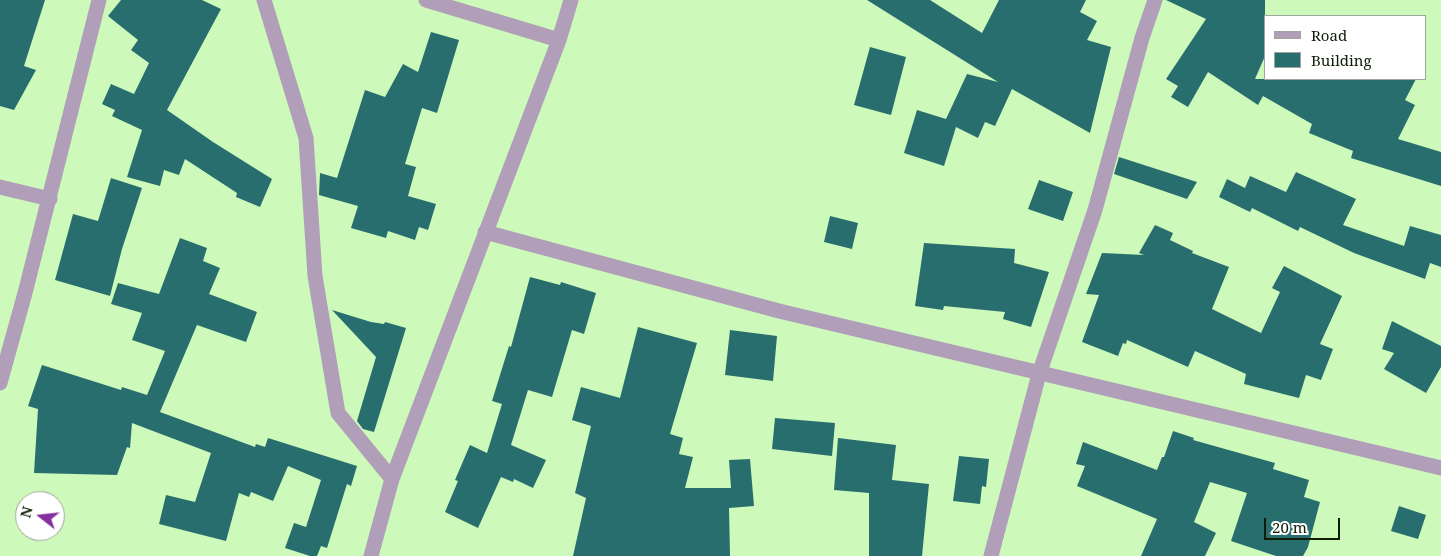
<!DOCTYPE html>
<style>
body{margin:0}
#map{position:relative;width:1441px;height:556px;overflow:hidden;background:#cdfaba;font-family:"Noto Serif",serif}
canvas{display:block}
.legend{position:absolute;left:1264px;top:15px;width:162px;height:65px;box-sizing:border-box;background:#fff;border:1px solid #9ea59b;margin:0;padding:6px 9px;list-style:none;font-size:15px;color:#0d1d06}
.legend li{display:flex;align-items:center;gap:10px;height:25px}
.legend b{width:25px;border:1px solid #9ea59b}
.north{position:absolute;left:15px;top:491px;width:50px;height:50px;box-sizing:border-box;background:#fff;border:1px solid #9ea59b;border-radius:50%;rotate:286deg;font-size:14px;font-weight:700;line-height:20px;text-align:center;color:#0d1d06}
.north::after{content:'';display:block;margin:auto;width:18px;height:22px;background:#84309f;clip-path:polygon(50% 0,100% 100%,50% 72%,0 100%)}
.scale{position:absolute;left:1264px;top:518px;width:76px;height:22px;box-sizing:border-box;border:2px solid #0d1d06;border-top:0;padding-left:6px;font-size:15px;line-height:18px;white-space:nowrap;color:#0d1d06;-webkit-text-stroke:4px #fff;paint-order:stroke}
</style>
<div id="map">
<canvas width="1441" height="556"></canvas>
<ul class="legend">
<li><b style="height:6px;background:#b19eb8"></b>Road</li>
<li><b style="height:14px;background:#296e6f"></b>Building</li>
</ul>
<div class="north">N</div>
<div class="scale">20 m</div>
</div>
<script>
const c = document.querySelector('canvas').getContext('2d');
c.lineJoin = 'round';
function fillPath(path, color) { c.fillStyle = color; c.fill(path, 'evenodd'); }
function strokePath(path, color, width, dash) { c.strokeStyle = color; c.lineWidth = width; c.lineCap = dash ? 'butt' : 'round'; c.setLineDash(dash || []); c.stroke(path); }
const building = new Path2D(`
 M0 0H45L24 66 36 70 14 110 0 106Z
 M121 0H202L221 9 167 110 213 142 272 179 260 207 236 197 237 193 185 159 179 175 164 170 160 186 127 177 142 130 112 116 115 110 102 104 111 84 134 94 149 63 131 50 138 40 108 16Z
 M867 0H930L982 33 999 0H1086L1080 12 1097 21 1087 40 1111 47 1090 133 1012 89 995 126 985 122 978 138 956 127 944 166 904 153 917 110 946 119 967 74 998 82Z
 M1166 0H1265V56L1255 79H1416L1405 100 1415 105 1398 139 1441 152V186L1351 158 1353 151 1309 133 1312 124 1263 96 1258 105 1208 72 1188 107 1171 97 1178 86 1166 79 1206 19Z
 M431 32 459 40 437 113 422 108 405 164 416 167 408 196 436 204 428 230 419 227 415 240 388 231 386 238 351 228 358 206 319 195 320 173 337 178 365 90 385 97 403 64 418 72Z
 M870 47 906 57 891 115 854 105Z
 M1119 157 1197 182 1187 199 1114 174Z
 M1296 172 1356 199 1343 225 1404 246 1410 226 1441 235V267L1430 263 1425 279 1354 253 1300 227 1298 231 1252 208 1250 212 1219 197 1227 179 1245 188 1250 176 1286 192Z
 M111 178 142 188 122 249 110 296 55 280 73 214 98 221Z
 M1039 180 1073 192 1063 221 1028 209Z
 M830 216 858 223 852 249 824 242Z
 M1155 225 1173 233 1170 240 1193 251 1192 253 1229 267 1212 309 1261 333 1280 292 1272 288 1284 266 1342 296 1320 344 1333 349 1321 380 1306 375 1299 398 1244 384 1246 374 1195 351 1188 367 1127 340 1126 344 1123 343 1118 356 1082 342 1099 295 1086 294 1102 253 1144 255 1139 253Z
 M180 238 207 248 203 261 220 268 209 294 257 312 246 342 197 325 160 412 255 447 256 444 265 447 268 438 357 466 351 486 347 484 327 548 321 546 317 556H310L285 548 294 523 306 527 321 480 288 466 273 501 251 492 249 497 239 493 226 541 159 524 166 495 195 502 211 453 132 423 130 448 127 447 117 475 34 473 38 409 28 406 42 365 121 390 122 387 147 395 165 351 132 340 142 313 111 304 118 283 159 294Z
 M924 243 1015 249 1014 263 1049 272 1031 327 1003 319 1005 312 944 306 943 310 915 306Z
 M530 277 560 285 561 282 596 293 584 334 572 330 552 397 528 390 511 445 546 460 533 488 514 479 513 482 501 477 478 528 445 512 458 481 455 480 470 445 487 453 502 404 492 401 509 346 511 347Z
 M332 310 371 322 384 324 385 322 406 328 374 432 363 429 357 421 376 357Z
 M1392 321 1441 346V367L1426 393 1384 369 1394 353 1382 349Z
 M638 327 697 343 670 434 683 438 679 454 693 457 685 488H731L729 460 750 459 754 506 729 508 730 556H573L586 498 575 493 591 426 572 420 581 387 620 398Z
 M730 330 777 336 773 381 725 375Z
 M775 418 835 423 832 456 772 449Z
 M1173 431 1194 438 1193 440 1275 463 1273 469 1309 480 1304 497 1320 502 1308 547 1303 556H1276L1231 541 1247 493 1210 482 1194 522 1216 533 1205 556H1141L1157 519 1077 486 1085 466 1076 464 1083 442 1157 470 1162 457H1164Z
 M838 438 896 445 892 480 929 484 922 556H869V493L834 490Z
 M959 456 989 459 986 487 982 486 980 504 953 501Z
 M1399 506 1426 515 1418 539 1391 531Z`);
const street = new Path2D(`
 M264 0 306 138 315 276 338 413 392 479
 M426 0 559 40
 M0 187 50 199
 M485 232 779 311 1441 468
 M0 383 25 293 99 0
 M371 556 392 479 559 40 571 0
 M991 556 1039 374 1095 210 1142 38 1155 0`);
fillPath(building, '#296e6f');
strokePath(street, '#b19eb8', 15);
</script>
